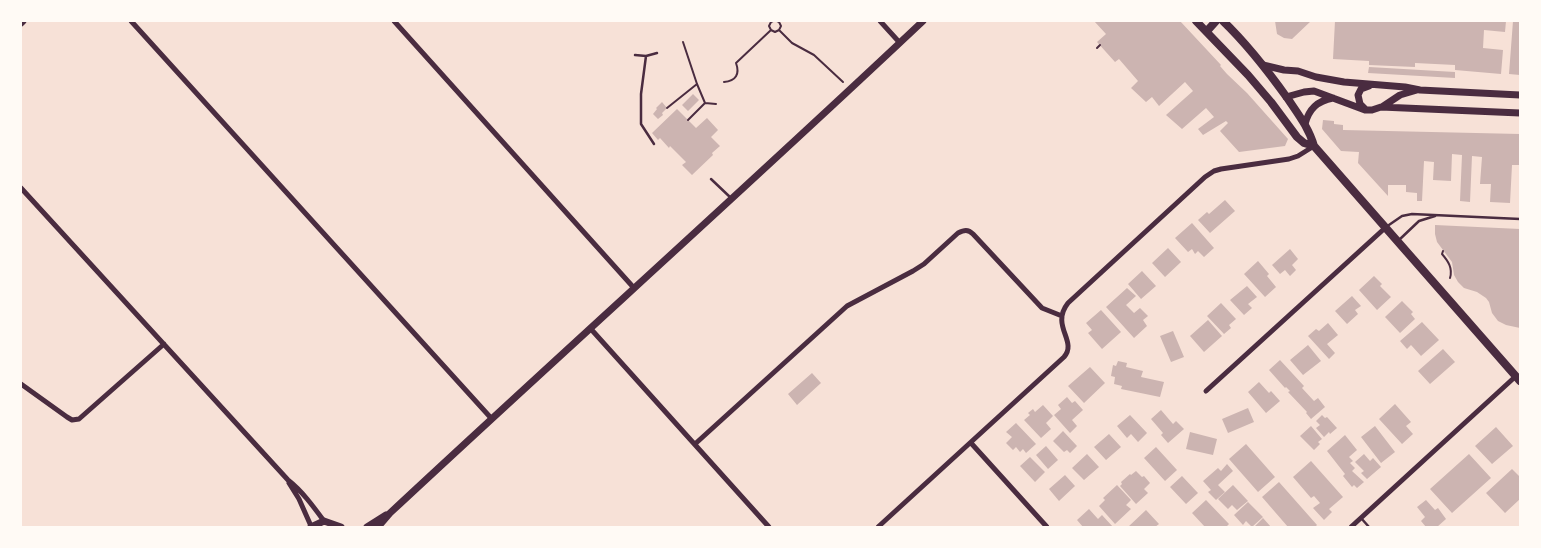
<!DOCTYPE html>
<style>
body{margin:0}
#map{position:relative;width:1541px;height:548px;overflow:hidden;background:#f7e1d7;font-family:"Varela Round",sans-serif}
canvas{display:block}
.frame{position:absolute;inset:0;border:22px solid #fffaf5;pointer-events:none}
</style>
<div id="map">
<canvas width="1541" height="548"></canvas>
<div class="frame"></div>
</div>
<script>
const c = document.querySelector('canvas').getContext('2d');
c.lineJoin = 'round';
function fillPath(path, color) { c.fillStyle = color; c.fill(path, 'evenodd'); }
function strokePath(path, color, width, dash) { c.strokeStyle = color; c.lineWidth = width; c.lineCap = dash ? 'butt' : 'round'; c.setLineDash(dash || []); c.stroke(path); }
const building = new Path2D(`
 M1094 21H1180L1221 65 1220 66 1227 74 1247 93 1288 139 1285 146 1239 152 1220 131 1228 123 1226 121 1203 135 1198 129 1214 117 1206 108 1182 129 1166 115 1193 91 1185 82 1159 106 1152 97 1146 102 1131 88 1138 81 1119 59 1115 62 1097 42 1106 34Z
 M1275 21H1311L1292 39 1284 38 1277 34Z
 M1335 21H1506L1505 32 1484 30 1483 48 1503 50 1501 74 1455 70V65L1415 63V67L1369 65V61L1333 59Z
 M1513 21H1520V75L1509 74Z
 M1369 67 1455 72V78L1368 73Z
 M693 94 699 100 688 111 682 105Z
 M662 102 667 108 662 113 663 115 658 119 653 114 657 109 656 108Z
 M677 109 696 128 707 118 718 130 711 137 720 146 712 153 713 155 692 175 682 165 686 162 670 146 669 148 660 138 658 140 652 133Z
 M1323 120 1334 121V124L1343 125V130L1520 134V165H1512L1510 203 1490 202 1491 184H1480L1482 157 1472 156 1470 202 1460 201 1462 155 1452 154 1451 181 1433 180 1434 162 1424 161 1422 201H1417V193L1406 192V185H1388V196L1358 163 1359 152 1341 151 1322 129Z
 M1225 200 1235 211 1210 233 1198 220 1207 212 1209 214Z
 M1192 223 1214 248 1204 257 1198 251 1195 254 1192 249 1188 252 1175 238Z
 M1435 225 1520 229V328L1506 325 1498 321 1492 313 1489 302 1486 298 1477 292 1464 288 1458 282 1454 275 1452 262 1437 242 1435 234Z
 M1168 248 1181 262 1165 277 1152 263Z
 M1290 249 1298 259 1292 265 1296 270 1290 276 1285 270 1280 274 1272 265Z
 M1258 261 1269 274 1267 276 1276 287 1265 297 1244 274Z
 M1142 271 1156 286 1141 299 1128 284Z
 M1374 276 1382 284 1380 286 1391 297 1377 310 1359 290Z
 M1247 286 1257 297 1248 304 1252 308 1244 315 1230 300Z
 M1127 288 1136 296 1126 305 1134 313 1140 308 1148 316 1143 320 1147 326 1134 338 1106 307Z
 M1352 296 1361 306 1355 310 1358 314 1347 324 1335 311Z
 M1402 301 1413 312 1411 314 1415 319 1400 333 1385 317Z
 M1221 303 1236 319 1229 325 1231 328 1224 334 1207 316Z
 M1101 310 1121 332 1102 349 1088 333 1092 330 1086 323Z
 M1208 320 1222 336 1204 352 1190 336Z
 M1422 322 1439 340 1421 356 1411 345 1407 349 1400 341Z
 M1328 323 1338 335 1327 344 1335 353 1329 359 1308 336 1316 329 1319 331Z
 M1173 331 1184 357 1171 362 1160 336Z
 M1308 345 1321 361 1303 375 1290 360Z
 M1443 349 1455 362 1430 384 1418 371Z
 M1280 360 1304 386 1302 388 1314 401 1318 398 1325 407 1311 419 1306 413 1307 412 1288 392 1290 391 1286 387 1285 388 1269 370Z
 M1118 361 1127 363 1126 367 1143 371 1141 377 1164 382 1160 397 1121 389 1122 386 1114 384 1115 377 1111 376 1113 365 1116 366Z
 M1090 367 1105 383 1084 403 1068 386Z
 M812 373 821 383 797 405 788 394Z
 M1259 382 1269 393 1271 391 1280 401 1266 413 1248 392Z
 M1067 397 1072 403 1075 401 1083 410 1072 420 1077 426 1070 433 1054 415 1061 409 1058 405Z
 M1395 404 1411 422 1406 426 1413 434 1402 444 1379 419Z
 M1043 405 1053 416 1046 423 1051 429 1041 438 1024 420 1030 415 1028 413 1033 409 1035 412Z
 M1248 408 1254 422 1228 433 1222 419Z
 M1161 410 1173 424 1176 421 1184 429 1168 443 1161 435 1163 433 1151 419Z
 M1130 415 1147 433 1138 442 1131 434 1127 438 1117 426Z
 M1322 415 1325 418 1327 417 1337 428 1330 434 1329 432 1324 437 1316 428 1320 425 1316 421Z
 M1016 423 1036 444 1026 453 1023 449 1020 452 1016 447 1013 450 1006 443 1012 437 1006 432Z
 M1311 426 1322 439 1318 442 1320 444 1314 450 1300 436Z
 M1375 426 1395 452 1381 463 1361 437Z
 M1496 427 1513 446 1492 464 1475 446Z
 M1063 431 1077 446 1070 453 1067 450 1064 452 1053 441Z
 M1190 432 1217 439 1213 455 1186 449Z
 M1109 434 1121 447 1106 460 1094 447Z
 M1345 435 1357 450 1349 457 1353 461 1350 463 1355 468 1352 471 1364 482 1357 488 1354 485 1352 487 1343 476 1345 474 1327 451Z
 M1246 444 1275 477 1258 492 1229 459Z
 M1046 446 1058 460 1048 469 1036 455Z
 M1156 447 1177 470 1165 481 1144 458Z
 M1087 454 1099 467 1084 480 1072 468Z
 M1364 454 1370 461 1373 458 1381 467 1367 479 1361 473 1364 471 1355 462Z
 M1469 454 1491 478 1452 513 1430 489Z
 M1030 457 1045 472 1035 482 1020 466Z
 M1311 461 1343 497 1329 509 1332 512 1324 520 1313 508 1320 503 1314 496 1311 498 1293 477Z
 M1227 464 1233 471 1218 485 1225 492 1216 500 1208 492 1211 490 1203 481 1218 468 1221 471Z
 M1512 469 1520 477V499L1505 513 1486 493Z
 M1136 471 1142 477 1144 476 1150 483 1144 489 1148 493 1136 504 1120 486 1122 484 1121 482 1130 474 1131 475Z
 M1065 475 1075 486 1059 501 1049 489Z
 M1182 476 1198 493 1186 504 1170 487Z
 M1279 482 1317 525 1315 527H1288L1262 497Z
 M1117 485 1131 500 1126 505 1131 509 1115 524 1099 506 1105 500 1103 498Z
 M1233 485 1248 501 1237 510 1232 505 1228 509 1218 499Z
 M1206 500 1229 524 1226 527H1205L1192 513Z
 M1426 500 1435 510 1438 508 1446 519 1437 527H1426L1421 521 1425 517 1417 507Z
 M1248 502 1263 517 1252 527 1246 521 1243 525 1234 515Z
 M1089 509 1098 519 1102 515 1113 527H1083L1077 520Z
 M1146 510 1159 524 1155 527H1128Z
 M1263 518 1271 527H1254Z`);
const path = new Path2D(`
 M773 21 771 22 769 26 771 30 775 32 779 30 781 26 779 22 777 21
 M779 30 792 43 814 55 843 82
 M683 42 697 84 705 103 716 104
 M1097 48 1100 45
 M724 82C736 81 740 74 736 63L771 30
 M667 108 697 84
 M688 120 705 103
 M1443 251 1442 254C1448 261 1453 268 1450 278`);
const service = new Path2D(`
 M635 55 646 56 657 53
 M646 56 641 94V124L654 144
 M711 179 731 198
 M1386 227 1402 216 1412 214 1520 219
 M1399 240 1419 221 1435 216
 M1361 518 1369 527`);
const minor = new Path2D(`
 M131 21 491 418
 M394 21 634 288
 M880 21 900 43
 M21 188 288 480C302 491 313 506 324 521
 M590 328 769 527
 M21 384 67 417 72 420 79 419 164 344
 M1206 391 1385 228
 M971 443 1047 527
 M695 444 847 306 913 271 924 264 958 233C964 230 968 229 973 234L1042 308 1062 316
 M289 483 299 499 311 526
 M878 527 1064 357C1078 341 1050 326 1068 303L1205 177 1214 171 1221 169 1289 159 1298 156 1314 146
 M1351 527 1516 376`);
const tertiary = new Path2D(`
 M21 23 23 21
 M1263 65 1284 70 1298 71 1316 77 1344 82 1405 87 1420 90 1520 95
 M1286 97 1304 92 1314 91 1365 110H1372L1381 107 1520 113
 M1382 107 1400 95 1417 90
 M1365 109 1360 104 1358 95 1361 89 1369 86
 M1305 124C1309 109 1317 101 1333 98
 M311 527 324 521 341 527
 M367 527 386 515
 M378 527 390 513C567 348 747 187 923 21`);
const secondary = new Path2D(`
 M1196 21 1248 75 1271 102 1297 137 1304 143 1314 146
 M1223 21C1248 45 1268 71 1288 99 1298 114 1309 128 1314 146L1520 381
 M1207 31 1216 21`);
fillPath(building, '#ccb4b1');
strokePath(path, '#4a2c40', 2);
strokePath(service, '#4a2c40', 2.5);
strokePath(minor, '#4a2c40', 5);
strokePath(tertiary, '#4a2c40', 7);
strokePath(secondary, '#4a2c40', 8);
</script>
